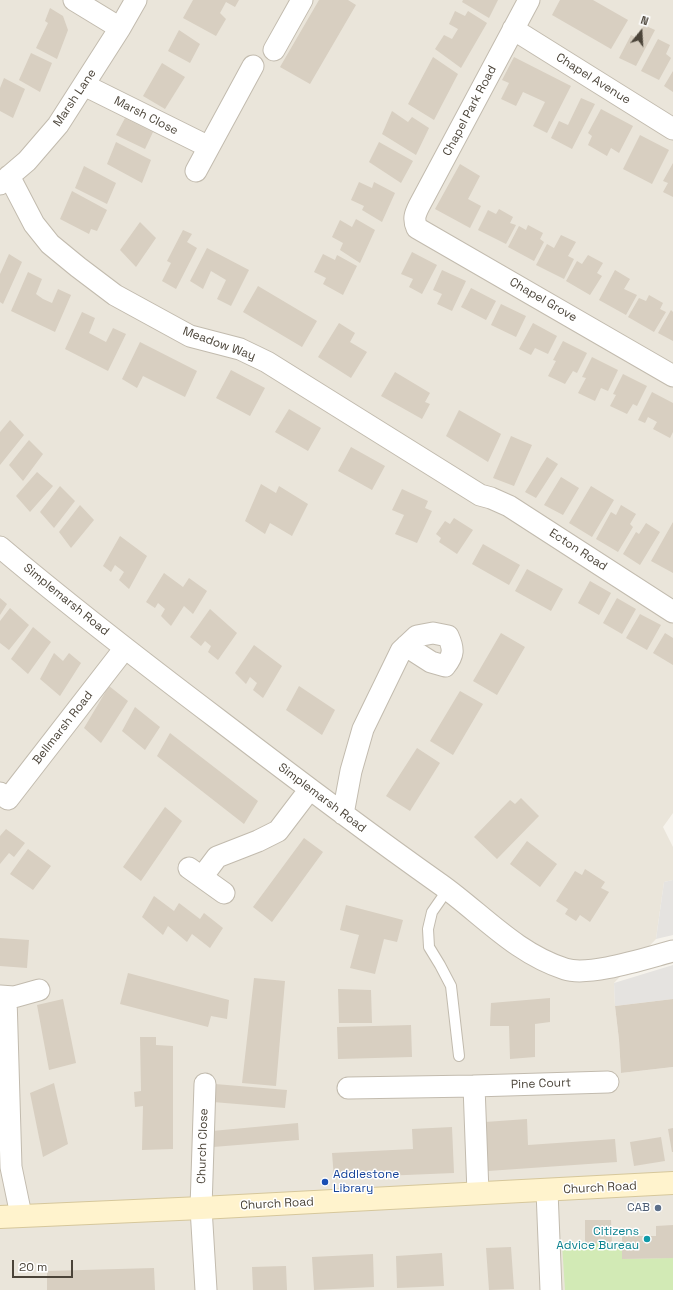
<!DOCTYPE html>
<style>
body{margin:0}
#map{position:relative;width:673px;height:1290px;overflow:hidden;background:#f6f3ec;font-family:"Space Grotesk",sans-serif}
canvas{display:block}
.north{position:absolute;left:621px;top:12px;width:40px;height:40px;-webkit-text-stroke:3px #fff;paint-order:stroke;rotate:18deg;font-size:11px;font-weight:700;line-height:16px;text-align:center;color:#4b4439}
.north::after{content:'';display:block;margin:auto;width:14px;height:18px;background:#4b4439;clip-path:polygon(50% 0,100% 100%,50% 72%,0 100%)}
.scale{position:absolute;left:12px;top:1260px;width:61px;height:18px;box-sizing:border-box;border:2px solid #4b4439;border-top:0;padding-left:5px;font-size:12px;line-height:14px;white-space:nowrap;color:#4b4439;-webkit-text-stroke:3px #fff;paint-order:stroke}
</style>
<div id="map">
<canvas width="673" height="1290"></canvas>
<div class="north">N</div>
<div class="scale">20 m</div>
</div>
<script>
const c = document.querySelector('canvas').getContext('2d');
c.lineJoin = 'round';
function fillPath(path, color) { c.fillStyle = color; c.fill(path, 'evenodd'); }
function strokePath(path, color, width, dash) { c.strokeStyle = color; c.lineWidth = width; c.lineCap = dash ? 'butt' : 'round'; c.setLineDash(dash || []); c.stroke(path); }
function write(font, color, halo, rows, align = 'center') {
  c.font = font + ' "Space Grotesk",sans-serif'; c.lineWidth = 3; c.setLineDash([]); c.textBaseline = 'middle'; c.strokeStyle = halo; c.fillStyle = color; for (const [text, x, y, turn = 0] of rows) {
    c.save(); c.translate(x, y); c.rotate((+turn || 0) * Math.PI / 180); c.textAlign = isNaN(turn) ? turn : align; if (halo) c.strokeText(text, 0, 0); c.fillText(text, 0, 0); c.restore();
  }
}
const residential = new Path2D(`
 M0 0H673V813L663 827 673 847V880L664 882 656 939 614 983 615 1006 619 1040 621 1073 673 1067V1290H0Z`);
const green = new Path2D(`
 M622 1243V1259L673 1258V1290H565L562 1244Z`);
const parking = new Path2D(`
 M673 880V935L656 939 664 882Z
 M673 965V999L615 1006 614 983Z`);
const building = new Path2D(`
 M193 0H239L235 7 226 2 220 13 226 19 216 36 183 18Z
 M319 0H348L356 5 310 84 280 67Z
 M463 0H498L489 18 462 2Z
 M560 0H593L628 20 611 49 552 15Z
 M50 8 63 16 68 30 57 59 36 48 48 23 45 21Z
 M455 11 465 16 468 11 487 23 461 68 435 49 444 35 452 39 458 29 449 24Z
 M644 25 655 30 636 66 619 58 631 35 637 38Z
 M179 30 200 44 190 63 168 51Z
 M658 39 670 45 666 54 671 58 659 80 641 71Z
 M31 53 52 63 40 92 19 80Z
 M433 57 458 74 434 120 408 104Z
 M514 57 571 86 547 133 533 126 545 102 523 92 516 106 501 99 509 83 502 80Z
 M162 63 185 77 165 109 143 96Z
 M673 71V92L664 86Z
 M4 78 25 89 13 118 0 111V88Z
 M581 98 595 104 572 149 551 138 559 121 568 125Z
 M601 109 633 126 619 153 611 148 607 156 588 145 592 136 588 133Z
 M392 111 408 122 412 117 429 128 416 155 382 134Z
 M125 118 153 132 145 149 116 135Z
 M640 135 669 150 652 184 623 169Z
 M116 142 151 160 142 183 107 164Z
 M379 142 413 161 401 183 369 162Z
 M673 163V197L663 192 668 183 663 181Z
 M460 164 480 176 468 199 481 206 470 228 435 209Z
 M84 166 116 183 107 204 75 188Z
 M359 182 372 188 374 182 395 193 382 222 362 210 364 206 351 200Z
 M72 191 107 210 97 231 91 229 89 234 60 219Z
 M499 209 513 217 510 223 516 225 506 244 478 230 488 210 496 214Z
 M356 219 375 230 360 263 340 250 343 243 332 237 340 220 352 227Z
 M140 222 156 238 136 267 120 250Z
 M528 225 543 233 540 239 544 242 534 261 508 247 519 226 526 230Z
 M183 230 192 234 187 242 197 248 176 289 162 281 171 263 167 261Z
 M561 235 576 242 568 256 574 259 564 279 536 265 547 244 554 248Z
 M207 248 249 270 231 306 217 299 226 280 211 271 203 289 190 281Z
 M412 252 437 265 422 294 409 287 413 279 401 274Z
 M9 254 22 262 3 304 0 302V274Z
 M323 254 335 260 337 255 357 266 343 295 323 284 326 278 314 272Z
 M588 255 603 263 597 273 602 276 590 295 566 281 577 261 582 264Z
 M442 270 466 281 452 311 437 304 442 294 433 290Z
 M615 270 630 279 624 289 637 295 626 315 599 300Z
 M28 272 42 279 36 294 43 299 52 303 58 289 71 295 55 332 11 311Z
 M258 286 317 321 302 347 243 312Z
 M471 288 496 301 486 320 461 307Z
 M649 295 663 303 660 309 666 312 654 332 628 317 639 298 646 301Z
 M501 304 526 316 516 337 491 325Z
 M671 310 673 312V341L658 333Z
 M82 312 95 318 89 333 106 342 113 328 126 334 108 371 65 349Z
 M339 323 355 333 350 342 367 352 351 378 318 357Z
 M533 323 557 336 548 354 535 348 531 355 519 349Z
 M563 341 587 353 577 373 573 371 565 384 548 376 556 361 553 360Z
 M140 342 197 371 185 397 143 376 137 388 122 379Z
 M592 357 618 370 608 391 601 388 595 401 578 393 586 378 582 377Z
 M231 370 265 388 250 416 216 398Z
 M395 372 430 393 425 402 430 404 422 419 381 396Z
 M623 374 647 386 637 406 633 404 627 414 610 406 616 395 613 394Z
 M652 392 673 403V432L670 438 653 429 657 422 648 417 645 423 638 420Z
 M289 409 321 428 308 451 275 432Z
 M459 410 501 434 488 462 446 436Z
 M10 420 24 435 0 465V432Z
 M511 436 532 445 514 486 493 478Z
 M29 440 43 454 23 481 9 465Z
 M351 447 385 466 372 490 338 471Z
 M547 457 558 464 536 498 525 492Z
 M37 472 53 486 30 512 16 496Z
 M561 477 579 488 563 515 544 505Z
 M261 484 276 493 279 486 308 504 292 536 270 523 265 534 245 521Z
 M60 486 75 501 54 528 40 512Z
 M591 486 614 500 592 537 569 523Z
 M402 489 428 501 425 508 432 511 417 543 395 534 404 515 392 510Z
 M80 505 94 520 71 548 59 532Z
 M621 505 636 514 630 524 633 527 618 552 596 539 611 512 616 515Z
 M454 518 473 530 457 554 439 542 441 538 436 534 445 521 450 524Z
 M673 522V573L651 561Z
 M646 523 660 532 640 565 623 554 636 532 639 534Z
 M120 536 147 556 129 589 119 580 124 572 115 565 111 572 103 566Z
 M483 544 520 565 509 585 472 564Z
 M527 569 563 589 551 611 515 591Z
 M164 573 183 587 189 578 207 591 193 614 184 606 171 626 161 616 165 609 158 603 155 608 146 602Z
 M590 581 611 593 599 615 578 603Z
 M0 598 7 604 0 615Z
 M617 598 636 609 622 634 603 623Z
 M10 608 29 625 9 650 0 643V621Z
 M210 609 237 633 218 660 208 652 211 646 205 641 201 646 190 637Z
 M640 614 661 625 647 650 626 638Z
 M33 627 51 642 28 674 11 659Z
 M501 633 525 647 497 695 473 681Z
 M665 633 673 638V665L653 653Z
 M254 645 282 666 263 698 253 690 257 683 250 677 246 684 235 673Z
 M54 653 63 661 69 653 81 663 60 696 40 679Z
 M109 686 128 701 101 743 84 728Z
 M299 686 335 710 322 735 286 710Z
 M460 691 483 704 453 755 430 741Z
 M135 707 160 727 145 750 122 731Z
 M170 733 258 801 244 824 157 756Z
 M417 748 440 763 410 811 386 796Z
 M521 798 539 816 497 859 474 837 510 800 515 804Z
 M165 807 182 821 141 881 123 867Z
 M6 829 25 843 14 857 9 853 0 864V836Z
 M304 838 323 852 272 922 253 907Z
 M527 841 557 864 540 887 510 864Z
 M28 849 51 866 33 890 10 874Z
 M585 869 605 882 601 888 609 892 590 922 580 915 576 921 565 914 568 909 556 901 575 871 582 875Z
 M154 896 174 911 179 903 200 919 204 913 223 928 210 948 192 934 187 942 168 926 163 935 142 917Z
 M346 905 403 920 397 942 384 939 375 974 350 968 359 935 340 930Z
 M0 938 29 940 27 968 0 966Z
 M128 973 229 1000 227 1019 211 1016 208 1027 120 1004Z
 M254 978 285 981 276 1086 242 1083Z
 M338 989 371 990 372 1023H339Z
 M550 998V1022L535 1024V1057L510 1059 509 1026H490L491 1003Z
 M63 999 76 1063 49 1070 37 1005Z
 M673 999V1067L621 1073 619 1040 615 1006Z
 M411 1025 412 1057 338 1059 337 1027Z
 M140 1037H156V1045L173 1046V1149L142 1150 143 1106 135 1107 134 1092 141 1091Z
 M54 1083 68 1144 43 1157 30 1093Z
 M215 1084 287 1090 285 1108 213 1102Z
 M527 1119 528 1145 615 1139 617 1162 488 1171 485 1122Z
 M298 1123 299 1140 213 1147 212 1131Z
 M452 1127 454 1173 334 1178 332 1153 413 1149 412 1129Z
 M673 1128V1152H672L668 1129Z
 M661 1137 665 1161 634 1166 630 1142Z
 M585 1220H611L612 1243H585Z
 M673 1225V1258L622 1259V1236H656V1226Z
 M511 1247 514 1289 489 1290 486 1248Z
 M442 1253 444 1286 397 1288 396 1256Z
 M373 1254 374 1287 314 1290 312 1257Z
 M286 1266 287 1290H253L252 1267Z
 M154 1268 155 1290H47V1271Z`);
const lane = new Path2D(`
 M448 889 432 912 428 929 429 947 440 965 451 986 459 1056`);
const street = new Path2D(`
 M74 0 120 28
 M529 0 419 206C415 214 413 219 417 228L673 376
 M513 29 673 129
 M274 50 302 0
 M84 85 209 147 253 66
 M196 171 209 147
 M9 176 34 224 50 244 78 267 115 295 190 336 240 349 267 362 480 495 491 498 509 506 673 612
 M0 184 27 161 58 125 120 28 136 0
 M0 547C71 607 145 664 219 720 292 776 365 831 440 884 481 913 515 953 565 969 589 977 646 958 673 951
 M0 793 8 799 125 648
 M343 814 351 771 363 729 401 651 417 636 433 633 448 636C454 649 454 655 445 666L431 662 406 646
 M189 868 224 893
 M202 877 217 857 258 841 278 831 310 789
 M0 996 14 997 39 990
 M6 997 11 1167 21 1215
 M205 1084 201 1208 206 1290
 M474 1086 478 1193
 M348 1088 474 1086 608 1082
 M547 1191 551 1290`);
const secondary = new Path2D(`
 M0 1217 201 1208 673 1183`);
const markers = [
 [325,1182,4,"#1a4fb4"],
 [658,1208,4,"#5c6f8a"],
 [647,1239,4,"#0f9aa8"]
];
const streetNames = [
 ["Chapel Avenue",593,79,32],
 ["Marsh Lane",75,98,-56],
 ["Chapel Park Road",470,111,-62],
 ["Marsh Close",146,116,27],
 ["Chapel Grove",543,300,30],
 ["Meadow Way",219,344,20],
 ["Ecton Road",578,550,33],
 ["Simplemarsh Road",66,600,39],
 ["Bellmarsh Road",63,728,-52],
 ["Simplemarsh Road",322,798,37],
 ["Pine Court",541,1084,-2],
 ["Church Close",203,1146,-88],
 ["Church Road",600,1188,-3],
 ["Church Road",277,1204,-3]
];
const transitNames = [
 ["Addlestone",333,1175],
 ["Library",333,1189]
];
const serviceNames = [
 ["CAB",650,1208]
];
const cultureNames = [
 ["Citizens",639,1232],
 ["Advice Bureau",639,1246]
];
fillPath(residential, '#eae5da');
fillPath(green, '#d2eab5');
fillPath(parking, '#e5e3e0');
fillPath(building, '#d8cfc1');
strokePath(lane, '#c2bbae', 12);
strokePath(street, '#c2bbae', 23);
strokePath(secondary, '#d6c79b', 24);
strokePath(lane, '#fff', 10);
strokePath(street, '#fff', 21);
strokePath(secondary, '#fff3cd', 22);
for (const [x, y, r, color] of markers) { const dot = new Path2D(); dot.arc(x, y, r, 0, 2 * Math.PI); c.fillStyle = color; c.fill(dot); strokePath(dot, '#fff', 1.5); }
write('12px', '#4b4439', '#fff', streetNames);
write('12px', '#164399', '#fff', transitNames, 'left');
write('12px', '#4e5e75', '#fff', serviceNames, 'right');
write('12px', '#0d838f', '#fff', cultureNames, 'right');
</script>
